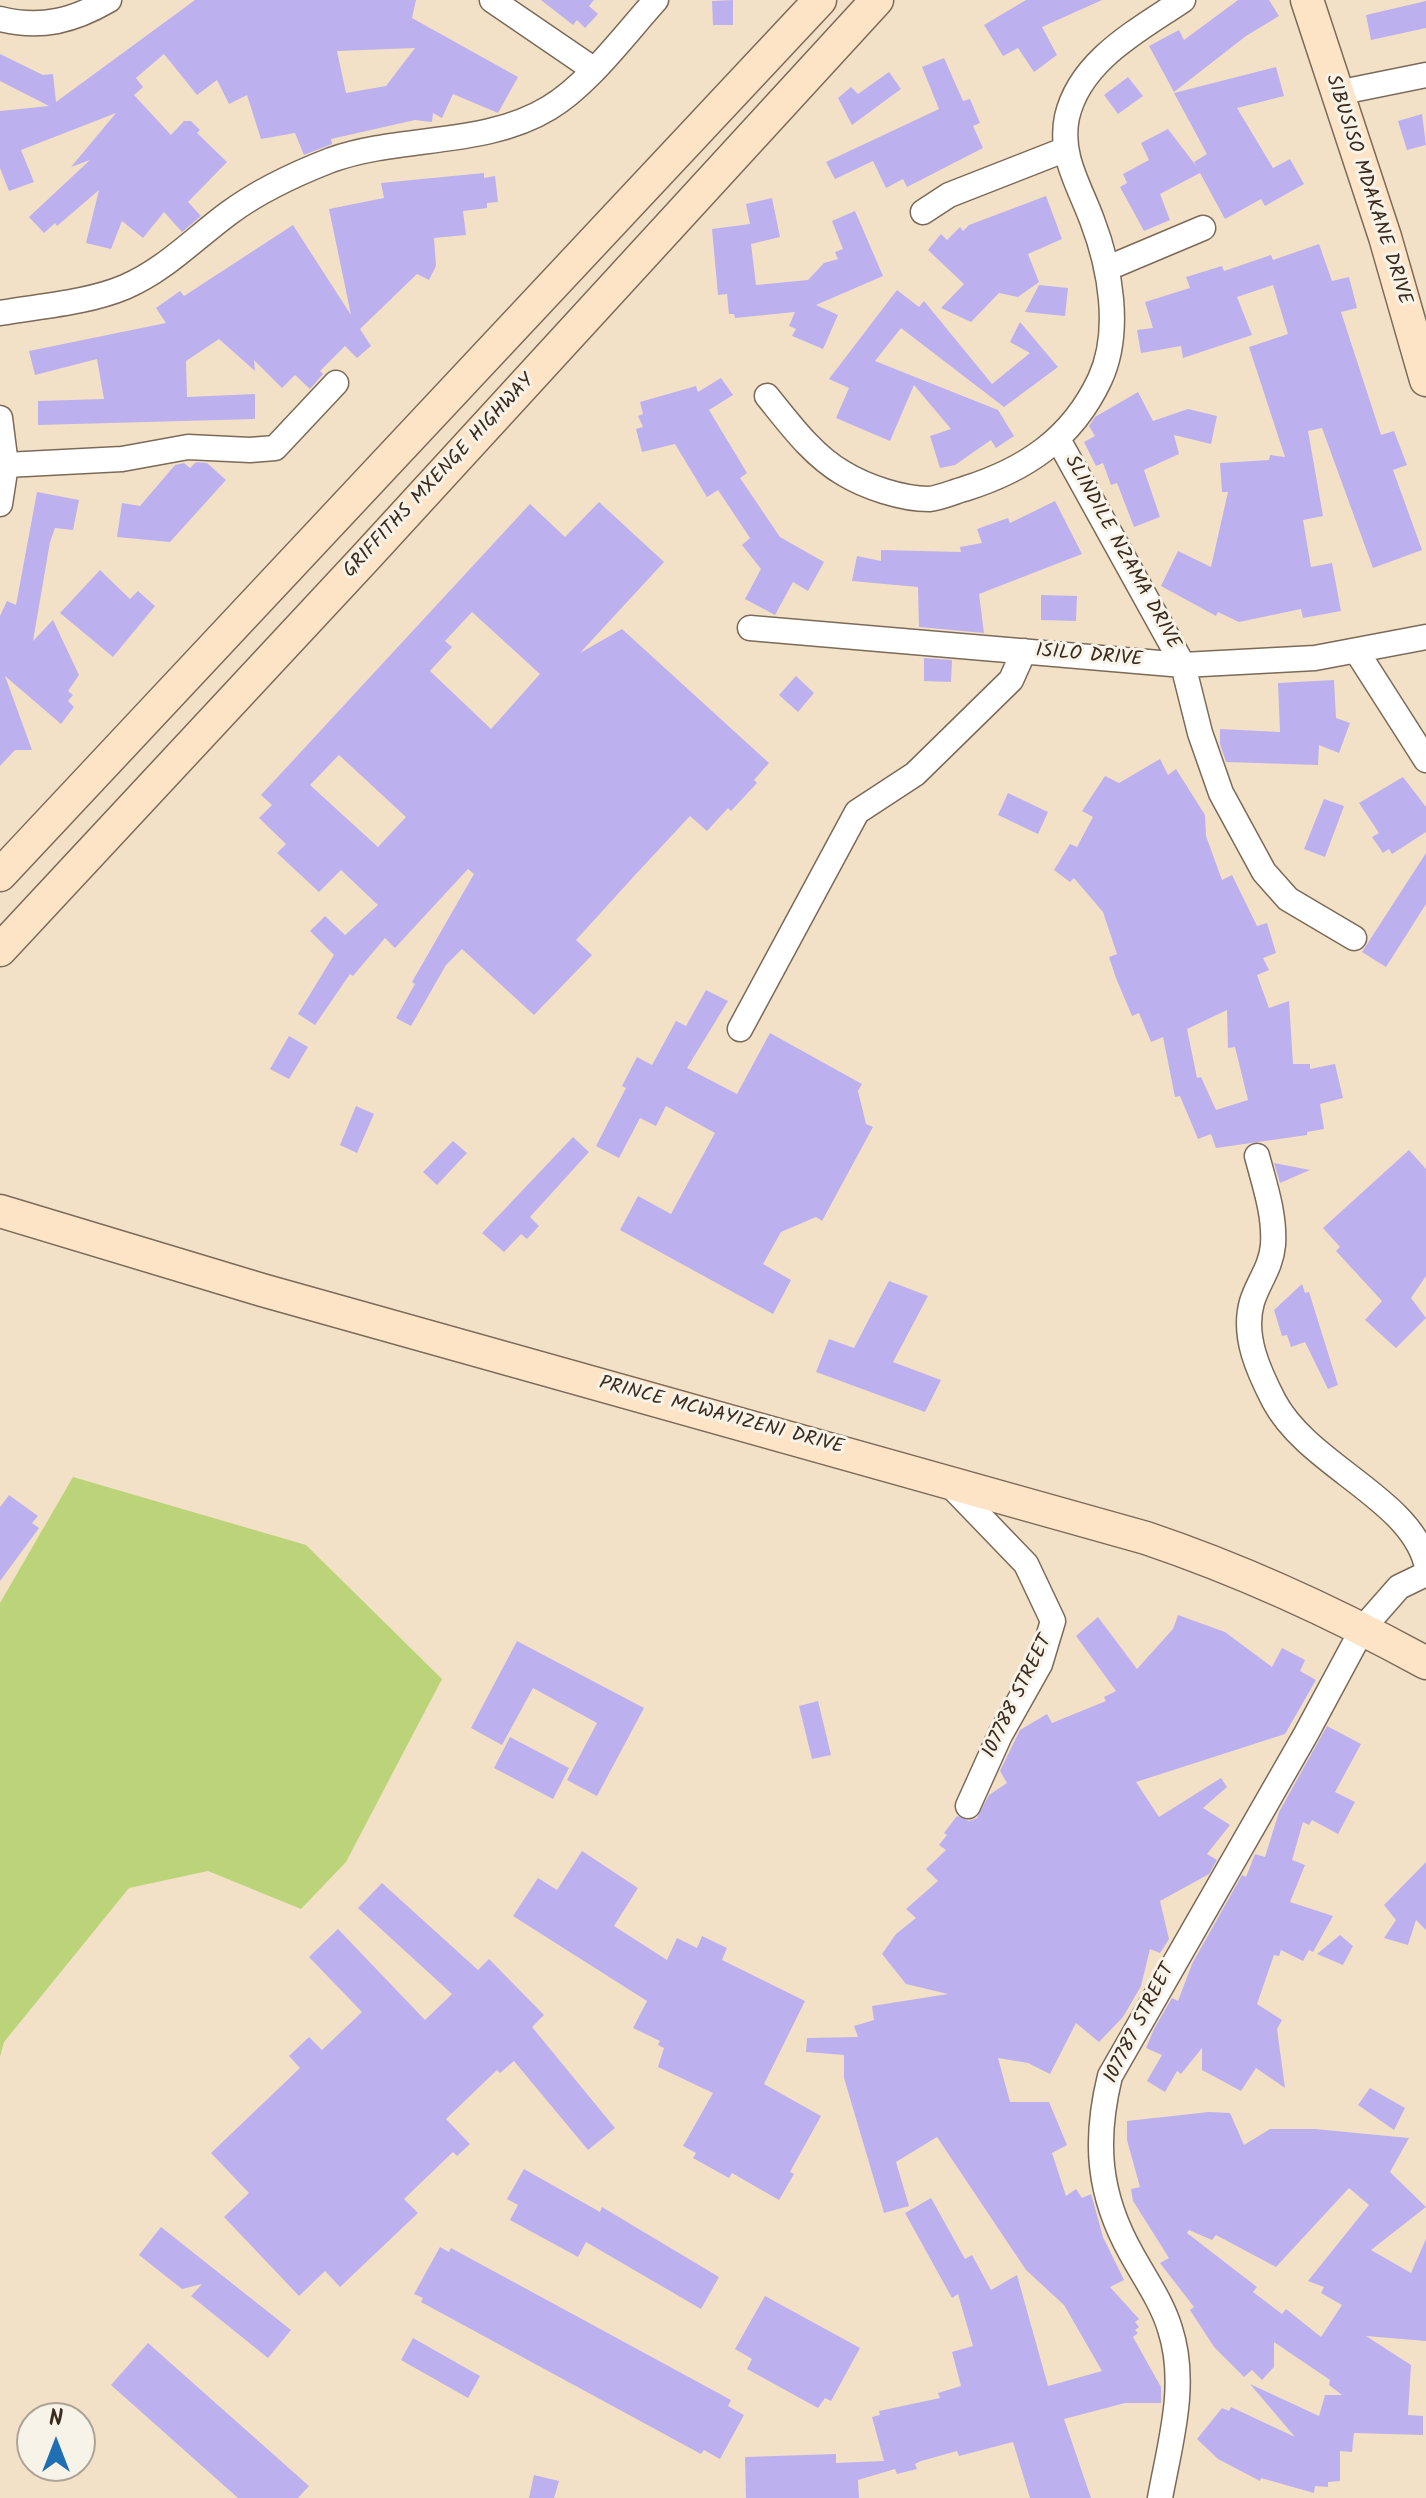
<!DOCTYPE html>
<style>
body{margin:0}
#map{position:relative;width:1426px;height:2498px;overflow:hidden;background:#f3e1c7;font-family:Kalam,sans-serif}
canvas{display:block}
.north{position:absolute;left:16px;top:2402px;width:80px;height:80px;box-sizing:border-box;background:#f7f3e8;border:2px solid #aca397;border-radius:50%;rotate:0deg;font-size:22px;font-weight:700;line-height:32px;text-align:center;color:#3b2a1e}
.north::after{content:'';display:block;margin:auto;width:28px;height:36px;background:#1f6fb2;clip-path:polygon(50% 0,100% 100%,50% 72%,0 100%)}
</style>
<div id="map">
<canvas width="1426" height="2498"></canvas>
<div class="north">N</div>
</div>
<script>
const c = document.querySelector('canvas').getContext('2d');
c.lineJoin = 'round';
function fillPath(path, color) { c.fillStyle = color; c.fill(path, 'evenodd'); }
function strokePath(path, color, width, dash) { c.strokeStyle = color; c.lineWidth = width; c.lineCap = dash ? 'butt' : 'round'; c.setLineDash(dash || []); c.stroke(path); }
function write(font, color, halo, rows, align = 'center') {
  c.font = font + ' Kalam,sans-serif'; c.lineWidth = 6; c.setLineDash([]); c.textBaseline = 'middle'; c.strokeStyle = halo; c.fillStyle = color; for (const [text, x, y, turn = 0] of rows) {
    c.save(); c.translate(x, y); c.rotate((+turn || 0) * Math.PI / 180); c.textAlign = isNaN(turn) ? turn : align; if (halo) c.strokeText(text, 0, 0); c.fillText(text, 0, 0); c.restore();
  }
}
const green = new Path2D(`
 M73 1477 306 1545 442 1679 346 1862 301 1909 208 1871 129 1888 4 2042 0 2057V1603Z`);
const building = new Path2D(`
 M195 0H416L412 18 518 77 498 113 453 94 442 118 433 113 432 122 415 120 331 139 332 144 304 155 295 133 261 139 247 95 229 104 217 80 197 95 164 54 136 78 143 87 134 95 171 135 184 121H191L200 130 197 133 227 162 188 202 201 216 182 232 164 212 143 238 122 221 111 249 86 243 99 190 57 226 55 223 44 233 29 217 90 160 71 167 116 113 21 150 34 182 9 191 0 168V111L49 106 0 81V54L43 75 53 74 56 102ZM415 48 386 86 346 93 337 51Z
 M541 0H594L589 6 598 14 585 28 577 20 573 25Z
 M733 0V25H713L712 1Z
 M1026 0H1102L1042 27 1057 55 1034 72 1018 48 1003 56 984 25Z
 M1238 0H1269L1279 16 1246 36 1174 92 1149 46 1179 30 1184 40Z
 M1426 1V28L1371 40 1366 15Z
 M944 58 963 101 970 99 980 123 973 126 983 148 907 187 903 179 886 188 873 161 835 179 826 162 939 109 922 67Z
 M1276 67 1284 96 1237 108 1273 168 1290 159 1304 184 1265 206 1261 199 1225 219 1200 173 1160 194 1170 220 1144 231 1120 187 1127 183 1123 174 1149 160 1141 143 1168 129 1197 167 1194 162 1207 154 1174 93Z
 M889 72 901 89 852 125 838 98 851 87 858 94Z
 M1128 77 1143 96 1118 114 1104 95Z
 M1422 114 1426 145 1407 150 1398 121Z
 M484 173V178L495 176 498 202 487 203V208L463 211 466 235 434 238 436 266 429 280 417 274 360 329 371 346 357 358 345 346 320 371 323 374 310 389 295 375 282 388 254 360 255 371 219 339 186 361 187 397 255 394V419L38 425V401L104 399 97 359 35 375 29 351 166 323 156 308 180 291 184 296 293 225 351 315 329 209 384 198 381 183Z
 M1046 196 1062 239 1028 254 1039 282 1018 297 999 293 971 322 941 308 964 284 928 250 941 234 947 240 960 227 963 231 969 225Z
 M772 198 780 237 751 244 756 285 808 280 824 263 838 259 835 252 843 249 832 221 855 211 883 276 816 305 838 315 823 349 792 336 796 329 789 326 795 312 735 318 734 314H729L727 294 718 295 712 229 750 224 746 204Z
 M1319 244 1332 281 1349 277 1357 308 1341 312 1381 435 1394 431 1407 465 1393 470 1422 550 1373 568 1322 428 1308 431 1323 516 1303 520 1311 567 1332 563 1341 611 1303 618 1301 609 1239 622 1218 612 1216 616 1161 586 1178 551 1211 567 1228 492H1222L1220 463 1269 460 1270 455 1285 457 1249 347 1288 334 1273 285 1237 297 1252 335 1183 358 1181 346 1141 353 1137 330 1153 328 1145 302 1190 288 1186 277 1222 266 1224 271 1271 255 1273 260Z
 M1039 285 1068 288 1065 316 1025 312Z
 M897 290 919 307 924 301 992 384 1030 353 1010 342 1020 322 1058 367 1004 407 901 328 875 361 998 410 1014 436 996 448 991 440 955 465 940 468 930 436 951 429 914 385 890 441 836 418 849 388 829 379Z
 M721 378 733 395 709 410 747 473 740 478 780 537 824 562 808 591 793 582 775 615 745 599 761 569 742 545 750 538 718 490 707 497 675 444 642 452 636 429 643 427 638 416 643 414 640 402 696 386 698 392Z
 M1138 392 1153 421 1188 409 1217 416 1211 444 1174 435 1179 454 1144 470 1160 517 1134 527 1117 483 1111 485 1103 463 1096 466 1084 442 1095 436 1089 426 1095 417Z
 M196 462 207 463 226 480 170 542 117 537 122 503 140 506 175 465 184 463 190 468Z
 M37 492 79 500 73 530 55 528 50 542 33 641 53 620 79 675 68 691 73 695 68 701 74 707 61 724 5 676 32 750H15L0 766V616L7 601 16 605Z
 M1055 501 1082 554 979 594 984 633 919 627 918 587 852 581 857 556 881 561V550L961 552 960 547 982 543 977 529 1008 518 1010 523Z
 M599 502 664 562 580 653 622 629 769 763 754 780 757 783 731 811 728 808 707 831 690 816 636 874 576 940 592 955 534 1015 462 949 446 965 411 1026 396 1018 415 984 412 982 474 874 468 869 395 948 385 938 353 976 350 974 315 1025 298 1014 334 955 310 931 325 916 345 935 378 905 341 870 319 892 277 853 286 844 259 818 272 805 261 795 530 504 565 537ZM472 612 540 674 491 729 430 671 452 647 445 641ZM339 755 406 817 378 847 310 785Z
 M100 570 130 599 138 591 155 606 113 657 60 613Z
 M1041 595 1077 596 1076 621 1041 620Z
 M924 658 952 660 951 682 924 681Z
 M796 676 814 693 798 712 779 695Z
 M1334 680 1336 718 1350 723 1339 753 1319 745 1318 765 1226 762 1220 744V729L1280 732 1278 683Z
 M1160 759 1168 775 1176 769 1205 815 1206 836 1222 880 1232 875 1257 926 1267 923 1276 953 1263 958 1269 970 1257 975 1269 1008 1289 1001 1293 1064H1310V1069L1335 1064 1343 1098 1320 1104 1324 1129 1307 1132V1135L1216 1148 1211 1134 1198 1139 1180 1096 1175 1097 1163 1037 1151 1042 1139 1013 1132 1016 1116 978 1109 957 1117 954 1103 912 1074 878 1070 882 1054 870 1070 844 1077 847 1093 817 1082 811 1105 776 1119 783ZM1227 1010 1228 1048 1235 1047 1248 1100 1216 1110 1201 1077 1197 1078 1187 1029Z
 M1403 777 1426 807V832L1392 854 1389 849 1383 853 1372 837 1379 833 1359 803Z
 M1008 793 1048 812 1038 834 998 815Z
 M1324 799 1344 806 1325 857 1304 849Z
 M1426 853V904L1386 967 1362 952Z
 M706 990 728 1001 687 1068 737 1094 770 1033 862 1084 858 1091 866 1124 873 1127 822 1221 816 1217 781 1232 763 1264 791 1280 773 1314 620 1230 638 1196 671 1214 715 1133 666 1106 656 1126 640 1118 619 1158 596 1146 626 1088 622 1086 637 1057 652 1065 676 1021 686 1026Z
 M289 1036 308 1047 289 1079 270 1069Z
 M356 1106 374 1114 357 1153 340 1145Z
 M573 1137 589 1152 530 1217 539 1226 527 1239 521 1234 504 1252 482 1233Z
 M453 1141 467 1153 437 1185 423 1172Z
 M1409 1150 1426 1169V1276L1411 1298 1426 1318 1396 1348 1365 1320 1382 1301 1336 1251 1340 1247 1323 1228Z
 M1274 1163 1310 1170 1280 1183Z
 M889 1281 928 1296 893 1362 941 1380 925 1412 816 1372 829 1339 854 1348Z
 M1302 1284 1305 1293 1309 1292 1338 1385 1328 1389 1305 1342 1291 1347 1287 1335 1282 1336 1274 1310Z
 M9 1495 38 1516 32 1523 39 1528 0 1581V1507Z
 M1178 1615 1225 1632 1272 1667 1282 1648 1305 1660 1300 1671 1316 1680 1285 1734 1136 1782 1159 1817 1221 1778 1227 1787 1203 1808 1230 1825 1207 1854 1217 1860 1209 1874 1160 1901 1169 1939 1160 1953 1150 1949 1141 1986 1123 2017 1099 2042 1076 2023 1050 2074 1028 2063 998 2058 1010 2102H1049L1067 2145 1052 2153 1066 2196 1076 2189 1082 2198 1091 2194 1092 2197 1103 2237 1124 2280 1110 2287 1139 2319 1135 2322 1139 2327 1135 2330 1138 2333 1133 2337 1161 2387V2403H1125L1064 2419 1091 2498H1030L1013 2442 959 2456 957 2451 921 2461 915 2464 917 2469 897 2474 895 2469 858 2480 859 2498H746L745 2457 836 2454V2463L884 2461 872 2417 880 2415 879 2411 940 2398 938 2393 961 2386 952 2352 973 2346 958 2294 952 2298 905 2213 931 2198 965 2259 972 2255 991 2290 1017 2275 1048 2386 1102 2371 1064 2305 1026 2270 937 2137 896 2162 909 2206 884 2213 844 2078V2055L806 2052 807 2038 858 2037 854 2026 874 2020 872 2006 948 1994 906 1984 882 1954 896 1934 916 1918 906 1909 938 1881 926 1869 946 1850 939 1845 947 1835 944 1833 957 1816 969 1821 977 1818 989 1795 1007 1783 1000 1771 1020 1730 1047 1714 1052 1723 1106 1701 1104 1697 1116 1691 1076 1636 1098 1617 1137 1669 1173 1629Z
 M517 1641 644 1708 597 1796 567 1780 597 1723 533 1688 502 1745 471 1728Z
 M818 1701 831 1755 812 1759 799 1706Z
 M1327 1726 1361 1744 1335 1792 1355 1802 1338 1834 1312 1820 1309 1825 1303 1822 1292 1860 1305 1865 1290 1902 1333 1916 1313 1952 1309 1950 1303 1961 1281 1950 1279 1956 1274 1955 1257 2004 1282 2020 1277 2029 1285 2088 1256 2068 1241 2091 1202 2070V2048L1181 2074 1177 2071 1165 2092 1147 2081 1162 2055 1146 2048 1154 2029 1172 1998 1178 2001 1192 1964 1242 1875 1246 1877 1255 1854 1265 1857 1279 1812Z
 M510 1737 569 1768 553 1799 494 1768Z
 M582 1851 638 1888 614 1926 667 1960 677 1938 697 1948 702 1936 727 1948 722 1960 805 2001 764 2084 821 2116 790 2172 794 2174 779 2200 732 2173 729 2178 693 2158 696 2153 683 2146 713 2093 658 2067 664 2048 658 2045 660 2041 633 2028 647 2001 513 1916 538 1878 557 1890Z
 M1426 1862V1930L1416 1920 1408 1945 1384 1938 1396 1920 1384 1905Z
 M382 1883 478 1970 489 1959 544 2015 532 2027 615 2128 588 2150 514 2061 500 2073 497 2070 446 2119 470 2144 457 2156 453 2152 404 2199 418 2213 340 2287 325 2271 299 2296 224 2217 249 2193 211 2153 300 2068 289 2056 309 2037 322 2050 362 2012 309 1957 338 1929 425 2020 452 1994 358 1908Z
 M1340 1935 1353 1946 1343 1965 1317 1954Z
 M1370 2088 1405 2108 1394 2130 1358 2105Z
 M1209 2112 1230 2113 1244 2145 1270 2129H1315L1409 2138 1390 2172 1426 2207 1371 2250 1411 2273 1426 2239V2341L1366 2336 1411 2365 1408 2415 1423 2416V2435L1354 2433 1352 2452 1340 2451V2481L1328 2482V2487L1315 2486 1314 2493 1261 2478 1260 2481 1218 2459 1197 2439 1222 2408 1229 2411 1231 2407 1295 2437 1250 2384 1319 2416 1325 2395H1342L1329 2385 1330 2380 1274 2342V2367L1262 2380 1252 2370 1244 2377 1214 2347 1190 2310 1194 2307 1160 2263 1169 2258 1133 2201 1131 2189 1140 2187 1127 2140V2121ZM1349 2188 1369 2205 1308 2281 1324 2287 1321 2293 1342 2305 1321 2337 1286 2309 1282 2314 1253 2292 1257 2287 1187 2233 1189 2230 1212 2240 1216 2235 1276 2267Z
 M524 2169 600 2212 602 2207 719 2277 701 2309 586 2242 578 2257 510 2220 518 2205 507 2199Z
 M161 2227 291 2330 268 2358 191 2296 202 2284 182 2289 139 2255Z
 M440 2247 449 2252 451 2248 731 2400 728 2406 744 2415 720 2459 704 2450 701 2454 421 2302 423 2298 414 2294Z
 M765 2296 860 2348 831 2401 825 2398 818 2408 747 2369 752 2359 735 2349Z
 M413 2338 480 2376 468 2398 401 2360Z
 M148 2343 309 2486 298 2498H238L111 2385Z
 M534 2475 559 2481 554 2498H529Z`);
const street = new Path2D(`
 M492 0 593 69
 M0 19C41 29 73 21 109 0
 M1337 93 1426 75
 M923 212 949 195 1064 150
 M1108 268 1203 228
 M0 313C40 306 87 303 125 287 165 270 195 238 229 213 260 190 295 174 331 160 401 135 485 147 549 108 588 85 626 33 656 0
 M767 396C789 423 812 455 843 473 866 487 902 499 929 499 940 498 953 492 964 489 1025 470 1072 439 1100 379 1122 331 1110 267 1092 220 1079 185 1059 155 1067 117 1080 60 1139 30 1183 0
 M0 418 6 465 0 504
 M1059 441 1183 665 1200 733 1221 793 1264 872 1288 899 1354 938
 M6 465 122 459 188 447 250 450 275 448 336 383
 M750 628 1183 665 1315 658 1426 637
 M1357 652 1426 760
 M740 1029 857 812 915 774 1011 680 1024 651
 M1257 1156C1265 1186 1275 1215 1273 1245 1271 1268 1258 1282 1252 1302 1242 1336 1259 1372 1274 1401 1308 1465 1409 1498 1426 1563
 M947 1482 1026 1564 1053 1621 1040 1664 1000 1735 968 1806
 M1160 2498C1170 2443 1188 2384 1170 2329 1162 2302 1144 2277 1131 2253 1098 2194 1094 2141 1110 2076L1306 1734 1363 1628 1399 1587 1426 1574`);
const secondary = new Path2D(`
 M1307 0 1385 237 1426 380
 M0 875 820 0
 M0 950 366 557 877 0
 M0 1211 262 1290 1146 1538C1244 1571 1335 1613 1426 1663`);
const streetNames = [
 ["SIBUSISO MDAKANE DRIVE",1367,190,72],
 ["GRIFFITHS MXENGE HIGHWAY",440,477,-47],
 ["SLINDILE NZAMA DRIVE",1121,553,61],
 ["ISILO DRIVE",1089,657,5],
 ["PRINCE MCWAYIZENI DRIVE",721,1417,15],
 ["107788 STREET",1019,1697,-64],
 ["107787 STREET",1141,2024,-63]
];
fillPath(green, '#bcd479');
fillPath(building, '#bdb0ef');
strokePath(street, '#7b6a59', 27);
strokePath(secondary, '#7b6a59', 35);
strokePath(street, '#fff', 24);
strokePath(secondary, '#fee4c6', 32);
write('20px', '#3b2a1e', '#f7f3e8', streetNames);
</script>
